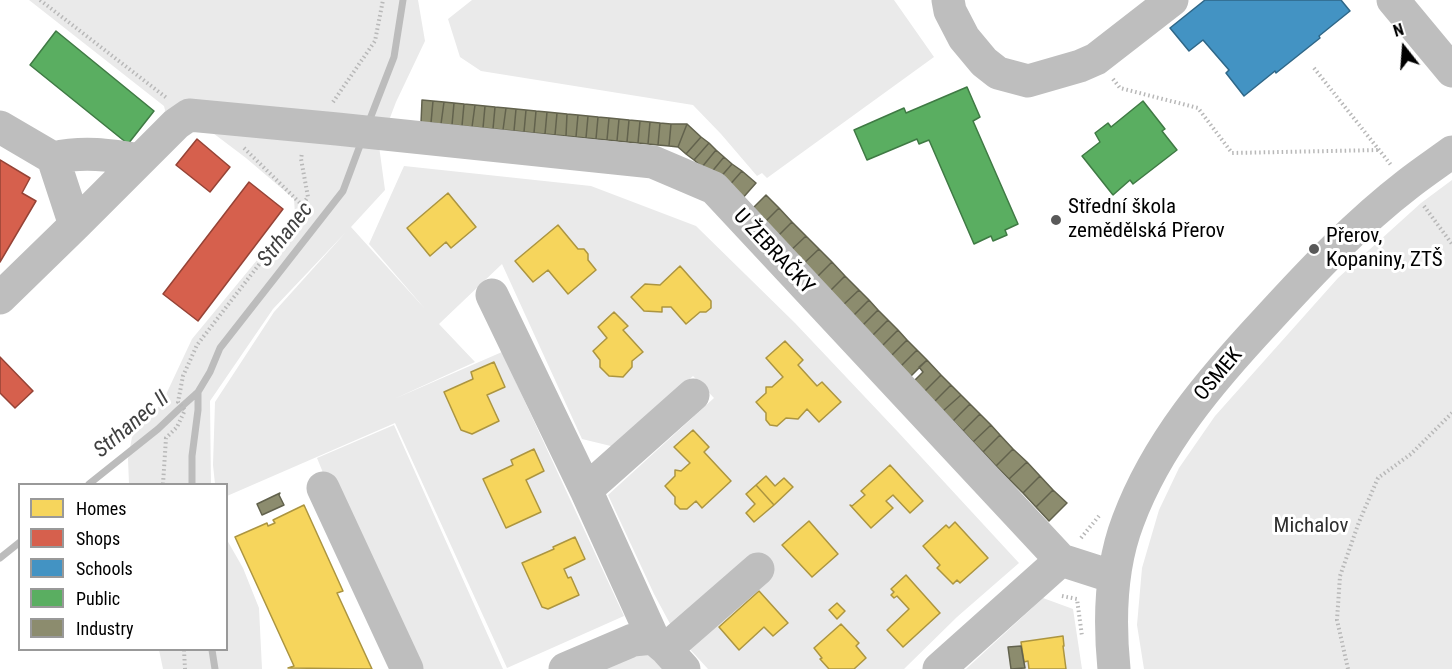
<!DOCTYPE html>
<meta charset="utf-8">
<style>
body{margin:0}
#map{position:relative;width:1452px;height:669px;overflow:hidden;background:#fff;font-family:"Roboto Condensed",sans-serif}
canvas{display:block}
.legend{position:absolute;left:18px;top:483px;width:210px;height:168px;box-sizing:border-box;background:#fff;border:2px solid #999;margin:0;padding:8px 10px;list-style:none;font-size:18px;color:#000}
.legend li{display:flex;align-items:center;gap:12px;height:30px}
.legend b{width:30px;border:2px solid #999}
.north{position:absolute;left:1374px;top:18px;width:60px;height:60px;-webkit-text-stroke:4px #fff;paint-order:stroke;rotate:343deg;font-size:16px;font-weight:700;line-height:24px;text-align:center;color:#000}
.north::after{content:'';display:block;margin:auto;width:21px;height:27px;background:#000;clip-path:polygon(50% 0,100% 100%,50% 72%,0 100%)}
</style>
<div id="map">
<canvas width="1452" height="669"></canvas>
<ul class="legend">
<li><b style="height:16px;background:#f6d55c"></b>Homes</li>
<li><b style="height:16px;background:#d6604d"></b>Shops</li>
<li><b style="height:16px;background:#4393c3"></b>Schools</li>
<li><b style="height:16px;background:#5aae61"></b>Public</li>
<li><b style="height:16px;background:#8c8c6e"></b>Industry</li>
</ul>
<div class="north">N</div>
</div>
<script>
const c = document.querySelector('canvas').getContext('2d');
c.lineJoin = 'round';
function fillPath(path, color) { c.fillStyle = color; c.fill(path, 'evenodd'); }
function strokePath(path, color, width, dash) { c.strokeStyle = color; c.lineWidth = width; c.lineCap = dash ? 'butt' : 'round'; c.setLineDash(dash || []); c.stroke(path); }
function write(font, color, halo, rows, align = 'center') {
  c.font = font + ' "Roboto Condensed",sans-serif'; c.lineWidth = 6; c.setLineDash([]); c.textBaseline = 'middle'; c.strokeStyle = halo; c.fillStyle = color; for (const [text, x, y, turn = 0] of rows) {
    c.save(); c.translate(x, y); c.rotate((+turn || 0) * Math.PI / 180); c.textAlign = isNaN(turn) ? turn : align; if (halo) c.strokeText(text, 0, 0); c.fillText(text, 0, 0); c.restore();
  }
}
const green = new Path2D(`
 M29 0H418L425 41 396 102 388 123 164 115 165 110 164 106Z
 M472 0H894L934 57 767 178 762 173 757 176 721 134 693 105 481 71 460 57 448 19Z
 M205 127 379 146 385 190 351 227 426 310 369 244 404 166 591 186 696 226 795 323 898 432 1019 563 957 617 904 669H708L675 633 654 594 608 495 714 398 693 376 615 447 582 439 502 264 439 324 475 362 394 399 502 352 624 616 507 668 395 423 227 496 226 484H215L213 465 215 402 274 312 346 232 273 309 210 401 211 484H129L128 459 132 437 162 403 192 339 295 214 294 199 246 158Z
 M1452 180V669H1144L1137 625 1142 568 1159 510 1179 468 1215 416 1338 278 1421 203Z
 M394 425 503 669H415L328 485 317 458Z
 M227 540 243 568 259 608 262 669H163L159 650H226Z
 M1043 598 1073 609 1082 669H966Z
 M627 650 648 655 672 669H584Z`);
const homes = new Path2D(`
 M448 193 476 227 451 248 446 242 430 256 407 228Z
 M558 225 578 249H584L588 254V260L596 270 568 294 548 270 533 282 515 261Z
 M680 266 711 301V308L706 312H700L686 324 671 307H662V312L644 311 631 297 645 284 660 285Z
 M614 312 628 326 623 330 643 352 632 361V367L623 377 609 376 600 367V360L593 351 607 338 598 327Z
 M785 341 803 360 798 365 817 386 822 382 841 402 819 422 807 409 798 419 786 418 777 426 770 425 766 420V413L756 402 766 393V387H772L783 377 766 358Z
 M494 362 505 387 487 395 499 421 472 434 461 430 444 392 473 379 471 372Z
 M693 430 709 447 704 452 731 481 702 508 696 501 687 509H680L675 504V497L665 486 675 476V470L681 471 690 463 674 447Z
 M534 449 544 471 526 480 541 512 506 528 483 479 513 465 511 460Z
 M890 465 923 501 910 513 893 495 886 501 893 508 871 528 850 505 852 506 865 495 861 491Z
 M766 476 775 486 784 478 793 487 774 505 756 485Z
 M756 485 774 505 754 522 746 513 755 504 746 494Z
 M304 505 343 591 337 593 372 669 288 668 294 666 235 537 267 523 268 526 275 523 273 520Z
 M809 521 838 554 812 577 782 545Z
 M955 522 988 558 960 583 957 580 953 584 937 568 940 565 923 546 946 525 949 528Z
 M575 537 585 559 564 569 568 578 571 577 579 595 548 609 542 607 522 563 554 549 553 547Z
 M906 575 940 613 903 647 887 630 909 609 897 596 894 598 891 595 894 592 891 589Z
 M759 591 788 623 773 636 764 627 739 650 719 627Z
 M837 603 845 611 837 619 829 610Z
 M841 624 859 643 856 646 866 658 854 669H829L820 659 822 658 814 648Z
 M1063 636 1064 646H1063L1066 669H1029L1028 661 1024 662 1021 642Z`);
const shops = new Path2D(`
 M197 139 230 167 210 192 176 165Z
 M0 160 30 178 22 193 36 201 0 262Z
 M249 182 283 209 198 321 163 294Z
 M0 357 33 391 15 408 0 393Z`);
const schools = new Path2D(`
 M1205 0H1341L1350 11 1319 36 1320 38 1276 73 1275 71 1244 96 1226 73 1229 70 1203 40 1189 51 1170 28Z`);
const public = new Path2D(`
 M56 31 154 111 128 144 30 65Z
 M967 87 980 117 973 121 1018 224 1005 230 1007 235 993 241 991 236 974 244 929 140 919 144 917 139 867 160 854 130 904 108 906 113Z
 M1143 101 1165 129 1162 131 1177 150 1133 184 1130 180 1113 195 1082 156 1100 142 1095 133 1108 123 1111 127Z`);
const industry = new Path2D(`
 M422 100 433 101 431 123H421Z
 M433 101 444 102 441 124 431 123Z
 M444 102 454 103 452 125 441 124Z
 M454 103 464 104 462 126 452 125Z
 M464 104 475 105 472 127 462 126Z
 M475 105 485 106 483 128 472 127Z
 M485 106 495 107 493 129 483 128Z
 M495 107 506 108 503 130 493 129Z
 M506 108 516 109 514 131 503 130Z
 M516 109 526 110 524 132 514 131Z
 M526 110 536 111 534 133 524 132Z
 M536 111 547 112 545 134 534 133Z
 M547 112 557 113 555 135 545 134Z
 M557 113 567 114 566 136 555 135Z
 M567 114 578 115 576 137 566 136Z
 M578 115 588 116 586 138 576 137Z
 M588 116 598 117 596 139 586 138Z
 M598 117 609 118 607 140 596 139Z
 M609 118 619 119 617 141 607 140Z
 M619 119 629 120 627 142 617 141Z
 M629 120 640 121 638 143 627 142Z
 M640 121 650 122 648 144 638 143Z
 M650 122 660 123 658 145 648 144Z
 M660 123 671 124 669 146 658 145Z
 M671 124H687L678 147 669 146Z
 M687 124 701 137 686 154 678 147Z
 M701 137 709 143 694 160 686 154Z
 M709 143 716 150 702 167 694 160Z
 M716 150 724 157 710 174 702 167Z
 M724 157 732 164 718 180 710 174Z
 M732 164 742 171 727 188 718 180Z
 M742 171 756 183 741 200 727 188Z
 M766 195 779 208 762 225 749 212Z
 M779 208 792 222 775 239 762 225Z
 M792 222 806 236 788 253 775 239Z
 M806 236 819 249 801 266 788 253Z
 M819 249 832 262 815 279 801 266Z
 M832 262 845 276 828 293 815 279Z
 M845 276 859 290 841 307 828 293Z
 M859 290 869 300 852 317 841 307Z
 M869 300 878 310 861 327 852 317Z
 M878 310 888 320 871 337 861 327Z
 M888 320 898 330 881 347 871 337Z
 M898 330 907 340 890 357 881 347Z
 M907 340 917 350 900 367 890 357Z
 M917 350 927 360 910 377 900 367Z
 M927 360 941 375 924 392 914 381 923 372 919 367Z
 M941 375 951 385 934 402 924 392Z
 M951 385 961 395 943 411 934 402Z
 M961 395 970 404 953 421 943 411Z
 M970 404 980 414 963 431 953 421Z
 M980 414 991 425 973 442 963 431Z
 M991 425 1000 435 983 452 973 442Z
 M1000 435 1013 449 996 466 983 452Z
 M1013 449 1027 462 1009 479 996 466Z
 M1027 462 1040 476 1023 493 1009 479Z
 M1040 476 1053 490 1036 507 1023 493Z
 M1053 490 1067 503 1049 521 1036 507Z
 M280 493 279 495 284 505 262 515 257 504Z
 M1021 646 1025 668 1011 669 1008 647Z`);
const stream = new Path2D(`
 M368 124 394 57 403 0
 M89 484 158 429 178 410 198 392
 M192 484V456L198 410V392L210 372 220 348 343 191 362 140
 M0 558 20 542
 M212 650 215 669`);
const path = new Path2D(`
 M40 0 168 99
 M1314 68 1391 165
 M1113 79 1120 88 1198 108 1232 153 1379 150
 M333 102 375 41 383 0
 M244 148 302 205
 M1424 206 1452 244
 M163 484 166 438 177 427 185 410 178 402 183 376 197 345 298 214 302 205 308 197 301 159 302 153
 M1081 538 1099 516
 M1062 596 1077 599 1082 636
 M184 650 185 669
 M1348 669 1337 620 1340 576 1359 522 1378 478 1411 454 1452 413`);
const minor = new Path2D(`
 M948 0 950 11 964 38 984 62 998 73 1028 81 1080 66 1096 59 1172 0
 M1393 0 1452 71
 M0 127 53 158C84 151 109 155 140 160
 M53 158 75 225
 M492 295 586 490 653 638
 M0 298 75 225 176 124 189 115 337 129 653 162 714 188 1061 560
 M323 488 407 669
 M586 490 693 395
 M666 649 758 569
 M565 669 633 640 653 638 666 649 684 669
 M939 669 1061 560 1114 577
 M1114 669C1109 619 1110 568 1128 521 1157 443 1211 380 1267 320 1311 272 1356 224 1408 184 1422 173 1437 163 1452 152`);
const markers = [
 [1056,220,6,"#595959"],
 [1314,249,6,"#595959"]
];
const poiNames = [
 ["Střední škola",1068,208],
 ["zemědělská Přerov",1068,232],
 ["Přerov,",1326,237],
 ["Kopaniny, ZTŠ",1326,261]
];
const streetNames = [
 ["U ŽEBRAČKY",773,252,47],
 ["OSMEK",1219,375,-50]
];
const parkNames = [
 ["Michalov",1311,527]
];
const waterNames = [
 ["Strhanec",286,235,-52],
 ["Strhanec II",132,425,-40]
];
fillPath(green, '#eaeaea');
fillPath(homes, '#f6d55c');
strokePath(homes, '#ac9540', 1.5);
fillPath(shops, '#d6604d');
strokePath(shops, '#964336', 1.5);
fillPath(schools, '#4393c3');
strokePath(schools, '#2f6788', 1.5);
fillPath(public, '#5aae61');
strokePath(public, '#3f7a44', 1.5);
fillPath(industry, '#8c8c6e');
strokePath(industry, '#62624d', 1.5);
strokePath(stream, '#bcbcbc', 7);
strokePath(path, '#b8b8b8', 4, [1.5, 3]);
strokePath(minor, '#bebebe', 33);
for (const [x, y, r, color] of markers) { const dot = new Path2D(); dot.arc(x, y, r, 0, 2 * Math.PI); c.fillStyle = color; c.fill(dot); strokePath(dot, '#fff', 2); }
write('21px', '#000', '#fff', poiNames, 'left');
write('21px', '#000', '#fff', streetNames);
write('21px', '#2f2f2f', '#fff', parkNames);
write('italic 22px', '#404040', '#fff', waterNames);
</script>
